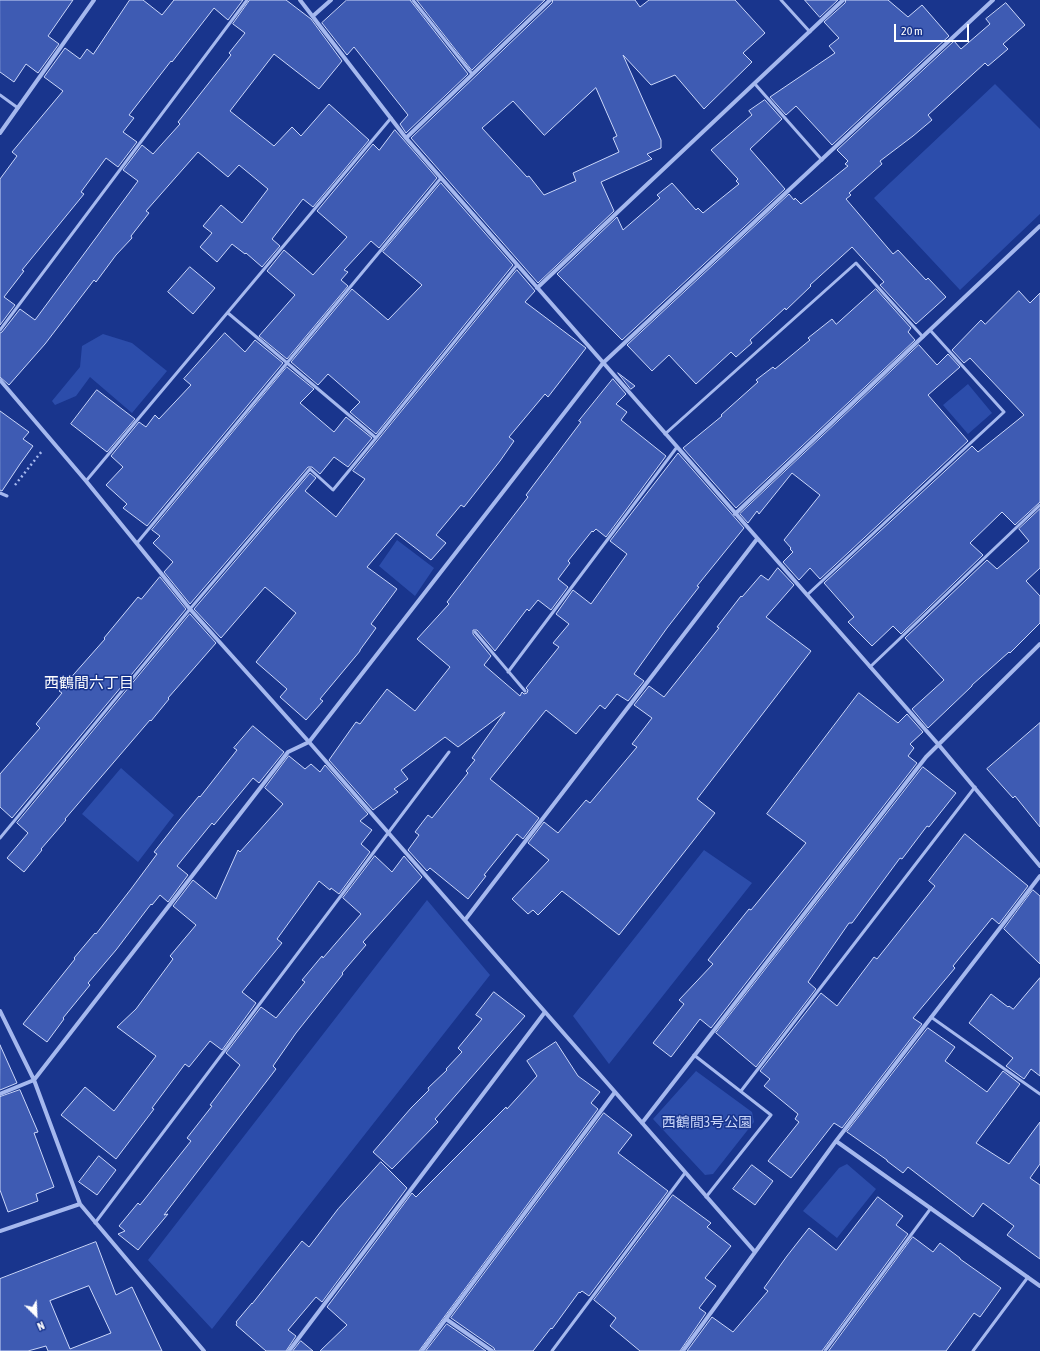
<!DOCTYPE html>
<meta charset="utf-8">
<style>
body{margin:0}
#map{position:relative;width:1040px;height:1351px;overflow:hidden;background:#19358d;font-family:"Asap Condensed",sans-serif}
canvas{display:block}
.north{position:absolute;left:16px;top:1295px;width:40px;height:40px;-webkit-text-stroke:3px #19358d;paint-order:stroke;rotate:156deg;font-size:11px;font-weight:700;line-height:16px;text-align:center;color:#fff}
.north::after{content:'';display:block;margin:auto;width:14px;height:18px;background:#fff;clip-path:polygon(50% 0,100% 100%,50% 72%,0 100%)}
.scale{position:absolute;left:894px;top:24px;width:75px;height:18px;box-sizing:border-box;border:2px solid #fff;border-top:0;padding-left:5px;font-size:12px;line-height:14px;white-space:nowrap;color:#fff;-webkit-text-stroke:3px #19358d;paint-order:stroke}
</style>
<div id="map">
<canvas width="1040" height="1351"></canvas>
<div class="north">N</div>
<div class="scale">20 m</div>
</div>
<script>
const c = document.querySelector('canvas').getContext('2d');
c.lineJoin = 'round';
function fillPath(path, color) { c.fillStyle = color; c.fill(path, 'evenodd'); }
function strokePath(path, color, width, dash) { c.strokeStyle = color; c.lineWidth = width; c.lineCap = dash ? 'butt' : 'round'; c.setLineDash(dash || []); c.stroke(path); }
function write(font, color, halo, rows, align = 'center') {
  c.font = font + ' "Asap Condensed","Noto Sans JP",sans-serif'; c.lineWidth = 3; c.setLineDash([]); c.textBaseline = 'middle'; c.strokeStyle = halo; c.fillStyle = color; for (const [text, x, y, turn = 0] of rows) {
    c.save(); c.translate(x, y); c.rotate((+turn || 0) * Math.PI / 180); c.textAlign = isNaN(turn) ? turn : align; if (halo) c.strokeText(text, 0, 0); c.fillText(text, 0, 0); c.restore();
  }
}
const green = new Path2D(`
 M995 84 1040 129V214L960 290 874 198Z
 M103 334 132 343 167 371 132 413 90 377 76 396 55 405 52 401 80 367 82 346Z
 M968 384 992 413 968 434 943 405Z
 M397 540 434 568 415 596 379 566Z
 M121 768 174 815 138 862 82 814Z
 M704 850 752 883 609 1064 573 1016Z
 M427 900 490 975 212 1329 148 1260Z
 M696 1071 752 1112 754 1122 713 1174 705 1175 653 1119Z
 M847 1164 876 1189 837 1238 803 1211 839 1168Z`);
const building = new Path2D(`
 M0 0H73L48 36 59 44 38 73 26 64 14 82 0 72Z
 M130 0H143L162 15 174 0H243L228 20 214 8 172 62 171 61 129 115 134 118 123 132 137 142 118 167 106 158 81 192 84 194 22 270 24 271 4 297 15 305 0 325V179L17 156 12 152 63 91 44 77 65 48 80 59 87 49 93 54Z
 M250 0H286L311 19 342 61 319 89 274 54 230 111 274 146 292 127 301 136 329 104 369 140 313 207 303 199 272 239 280 246 262 267 246 253 245 254 232 244 217 262 200 247 212 233 203 226 221 205 242 223 268 189 239 165 228 177 198 152 146 211 149 213 131 236 132 238 116 255 96 282 94 280 45 344 9 385 0 377V333L2 332 20 309 35 320 138 181 123 170 142 145 153 154 180 124 178 122 231 55 229 53 245 33 233 24Z
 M347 0H410L468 74 406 133 400 124 408 115 354 47 347 55 322 23Z
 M417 0H545L472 70Z
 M553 0H635L640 7 649 0H735L765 33 743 53 752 62 704 109 675 75 651 85 623 55 661 140V148L647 154 652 159 601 182 614 211 538 283 411 138 552 3ZM596 88 617 136 613 138 619 152 573 173 576 181 544 195 529 176 527 177 482 128 513 101 544 135Z
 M805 0H838L820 17Z
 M846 0H888L908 17 922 5 949 36 832 145 796 106 786 115 770 97 835 53 829 46 839 38 824 22 845 3Z
 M1006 3 1025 25 1003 44 1008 49 988 66 985 63 928 115 932 120 913 136 880 161 882 164 849 193 851 195 846 199 893 254 898 250 926 280 928 278 946 297 916 324 880 285 884 282 852 247 810 285 811 286 786 310 785 308 750 340 752 343 736 357 731 352 696 384 669 355 652 371 627 345 789 194 794 200 795 198 801 204 848 166 845 164 848 161 837 150 954 41 961 49 990 24 986 19Z
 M765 100 782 119 750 149 785 189 622 340 557 274 617 217 623 230 660 198 657 195 672 183 696 210 698 208 703 213 739 184 736 181 738 179 711 150 752 115 749 111Z
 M395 130 437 178 379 248 371 241 344 270 348 272 341 280 348 286 287 359 259 336 295 295 267 271 284 250 313 275 347 237 317 211 373 144 379 150Z
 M441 183 513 265 376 434 350 412 360 402 328 374 318 385 291 362 352 289 388 320 422 285 383 252Z
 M190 267 215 288 193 314 168 292Z
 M517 270 535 291 525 302 586 348 548 397 545 394 509 437 514 441 500 461 464 507 461 505 436 535 446 543 431 560 396 533 367 567 397 589 371 624 376 628 360 650V651L320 699 323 701 306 720 280 697 287 689 256 662 296 613 265 587 221 638 194 609 310 473 316 478 305 491 336 517 365 479 353 471Z
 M876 289 911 328 908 332 915 340 736 508 683 448 722 416 721 415 758 382 756 380 773 367 775 369 810 340 808 338 832 319 836 324Z
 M1019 291 1030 303 1040 293V502L1015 525 1002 512 970 543 983 555 901 634 893 626 872 646 848 622 854 617 824 583 972 446 978 452 1024 415 970 358 964 363 952 350 981 320 985 324Z
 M225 333 245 352 255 340 283 363 147 526 123 508 127 504 106 485 123 467 111 456 139 422 146 427 155 415 159 419 191 385 184 379Z
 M919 345 937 365 948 354 960 367 928 395 968 441 820 579 810 568 799 580 783 562 793 552 790 549 791 548 784 540 820 495 792 473 759 514 757 511 748 523 740 514Z
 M287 367 314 389 300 403 334 432 346 417 372 438 348 467 334 457 320 474 312 467H308L190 604 164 572 173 562 153 543 160 536 152 530Z
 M618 373 635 386 631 389Z
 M613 379 626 394 616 404 627 412 621 420 666 456 606 537 596 529 593 532 592 531 568 561 570 563 558 579 568 587 551 610 538 600 529 611 527 609 495 651 477 630H473V634L491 656 484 665 520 696 522 692 524 694 527 693 528 690 526 688 559 647 553 643 569 624 556 614 573 590 591 604 627 554 610 541 678 453 744 528 697 586 699 587 667 628 634 674 644 681 628 701 617 694 605 709 600 705 576 734 546 710 490 779 539 818 523 839 517 834 484 875 486 876 468 899 430 868 427 871 408 850 419 835 415 832 428 815 432 818 468 773 466 771 475 760 472 758 505 712 458 747 445 737 401 770 408 779 394 789 398 792 373 810 329 760 356 722 360 724 387 689 415 711 450 667 417 639 449 604 447 602 528 497 526 495 581 422 579 421Z
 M97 390 135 419 107 452 71 424Z
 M0 411 29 432 23 439 33 446 20 464 2 491 0 490Z
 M1040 509V568L1026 581 1040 596V623L1010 653 1009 652 972 685V686L928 728 912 709 944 680 905 638 987 560 997 569 1029 541 1019 529Z
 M778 568 794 585 766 617 811 651 697 799 715 813 619 935 562 891 538 915 533 910 528 914 512 899 549 860 528 843 544 822 558 833 586 800 590 803 637 747 632 744 652 718 634 705 649 686 664 697 719 628 717 627 741 596 742 597 761 575 768 580Z
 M160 577 186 609 12 818 0 807V774L40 728 36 724 62 693 59 691 105 639 104 638 138 597 141 599Z
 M190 614 216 643 168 698 169 699 151 721 150 720 65 819 66 820 41 849 42 850 24 872 7 858 28 833 17 823Z
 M859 693 898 723 907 714 923 732 910 744 914 748 908 756 917 763 711 1028 700 1019 671 1057 653 1043 684 1004 679 1000 713 964 708 960 749 909 751 910 806 843 767 814Z
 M1040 723V827L1015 796 1013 798 987 769Z
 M253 726 284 752 259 783 253 778 214 825 212 823 177 866 188 875 168 902 160 895 152 905 151 904 116 950 88 983 90 985 63 1018 64 1019 47 1042 23 1024 75 959 74 958 95 933 96 934 131 889 157 854 154 852 180 819 199 796 200 797 237 750 234 748Z
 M289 756 305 769 311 764 320 772 325 765 368 814 360 821 372 830 361 844 370 852 339 894 331 888 330 890 319 881 277 939 282 943 242 992 256 1003 222 1050 210 1041 189 1067 185 1064 152 1108 154 1109 116 1159 61 1115 85 1087 114 1111 156 1056 117 1027 136 1009 173 959 170 956 196 925 173 906 193 880 216 899 238 850 240 852 283 804 265 788Z
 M923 767 956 793 929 827 927 826 902 859 900 858 852 923H849L808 982 816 989 756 1067 716 1033Z
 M965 834 1028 886 999 924 992 918 953 966 955 968 913 1018 922 1024 842 1128 834 1123 791 1178 768 1161 799 1122 795 1119 798 1114 764 1086 770 1079 760 1071 821 993 837 1006 874 957 877 959 935 886 929 881Z
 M375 856 392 872 404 856 422 877 363 942 366 945 342 973 343 974 296 1033 273 1066 276 1069 164 1215 168 1214 138 1250 118 1234 125 1231 119 1226 138 1203 140 1205 191 1141 187 1138 212 1106 210 1105 240 1065 226 1053 261 1007 276 1018 305 982 302 980 322 956 323 958 361 914 343 898Z
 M1033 890 1040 896V964L1004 929Z
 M1040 978V1076L1031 1069 1024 1079 1006 1066 1013 1058 969 1023 991 994 1008 1007 1009 1006 1013 1009Z
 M494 992 525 1016 435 1119 438 1122 392 1169 373 1152 411 1108 429 1090 428 1088 447 1070 446 1069 462 1052 458 1048 482 1019 476 1015Z
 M928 1028 955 1047 945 1061 987 1092 1003 1071 1020 1084 976 1143 1009 1164 1040 1122V1164L1030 1178 1040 1185V1259L1007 1235 1014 1226 983 1203 973 1217 908 1167 903 1173 887 1161V1160L847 1132Z
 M556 1042 578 1076 600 1092 591 1103 598 1109 419 1351H320L347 1325 327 1307 412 1193 416 1197 506 1107 507 1109 537 1076 527 1061Z
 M0 1045 17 1083 0 1090Z
 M20 1090 38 1132 34 1133 54 1187 36 1194 38 1201 8 1212 0 1190V1097Z
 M604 1113 632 1135 618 1153 668 1191 589 1296 582 1291 580 1293 579 1292 552 1329 551 1328 533 1351H495L494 1348 451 1318Z
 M99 1156 116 1170 97 1195 79 1182Z
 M381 1162 407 1188 322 1302 316 1297 288 1330 296 1336 286 1351H266L236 1325 237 1323 236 1322 252 1303V1304L302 1241 309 1247 338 1209Z
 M752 1165 773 1181 755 1205 733 1189Z
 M673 1195 711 1223 707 1227 731 1246 705 1278 716 1286 699 1308 706 1313 680 1351H640L610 1326 616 1318 594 1300Z
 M878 1197 903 1216 896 1225 908 1234 822 1351H687L712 1317 733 1332 768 1291 764 1288 787 1256 809 1228 836 1250Z
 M913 1237 933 1252 940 1243 960 1258V1259L1001 1288 980 1317 974 1313 946 1351H829Z
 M96 1242 116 1295 132 1287 162 1351H48L46 1346 28 1351H0V1279ZM89 1286 111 1333 70 1349 50 1301Z
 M447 1324 486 1351H426Z
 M301 1341 313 1351H293Z`);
const path = new Path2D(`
 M15 485 42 451`);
const service = new Path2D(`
 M413 0 472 74
 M781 0 810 32
 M755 84 822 160
 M0 95 18 108
 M228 313 376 438
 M0 330 247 0
 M665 434 856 263 923 337
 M86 481 391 118
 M0 493 7 496
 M137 543 441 178
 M807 595 1004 412 930 330
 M475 632 525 691
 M870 667 1040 505
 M508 672 677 447
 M0 838 190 609 310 469 333 490 376 438 517 265
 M931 1017 1040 1094
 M694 1055 771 1115 706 1197
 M741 1091 975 787
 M95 1223 449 752
 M552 1351 685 1173
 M825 1351 931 1208
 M973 1351 1028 1277`);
const minor = new Path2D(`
 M300 0 406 138 938 744 1040 866
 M313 16 331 0
 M0 133 94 0
 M406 138 550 0
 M537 288 843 0
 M0 380 86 481 190 609 309 742 755 1252
 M735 514 1040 226
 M465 920 757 539
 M0 1011 34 1080 80 1204 204 1351
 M0 1094 34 1080 288 752 309 742 603 363 993 0
 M642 1123 926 757 1040 644
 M836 1141 1040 1286
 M0 1231 80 1204
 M446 1319 492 1351
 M289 1351 545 1012
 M422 1351 615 1092
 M683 1351 836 1141 1040 876`);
const parkNames = [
 ["西鶴間3号公園",707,1123]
];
const neighbourhoodNames = [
 ["西鶴間六丁目",89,683]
];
fillPath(green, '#2c4dab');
fillPath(building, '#3e5bb3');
strokePath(building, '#cbd7fa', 1);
strokePath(path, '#a5b8ee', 2.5, [2, 3]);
strokePath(service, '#a5b8ee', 3);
strokePath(minor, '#a5b8ee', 4);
write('14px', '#cbd7fa', '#19358d', parkNames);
write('15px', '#fff', '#19358d', neighbourhoodNames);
</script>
